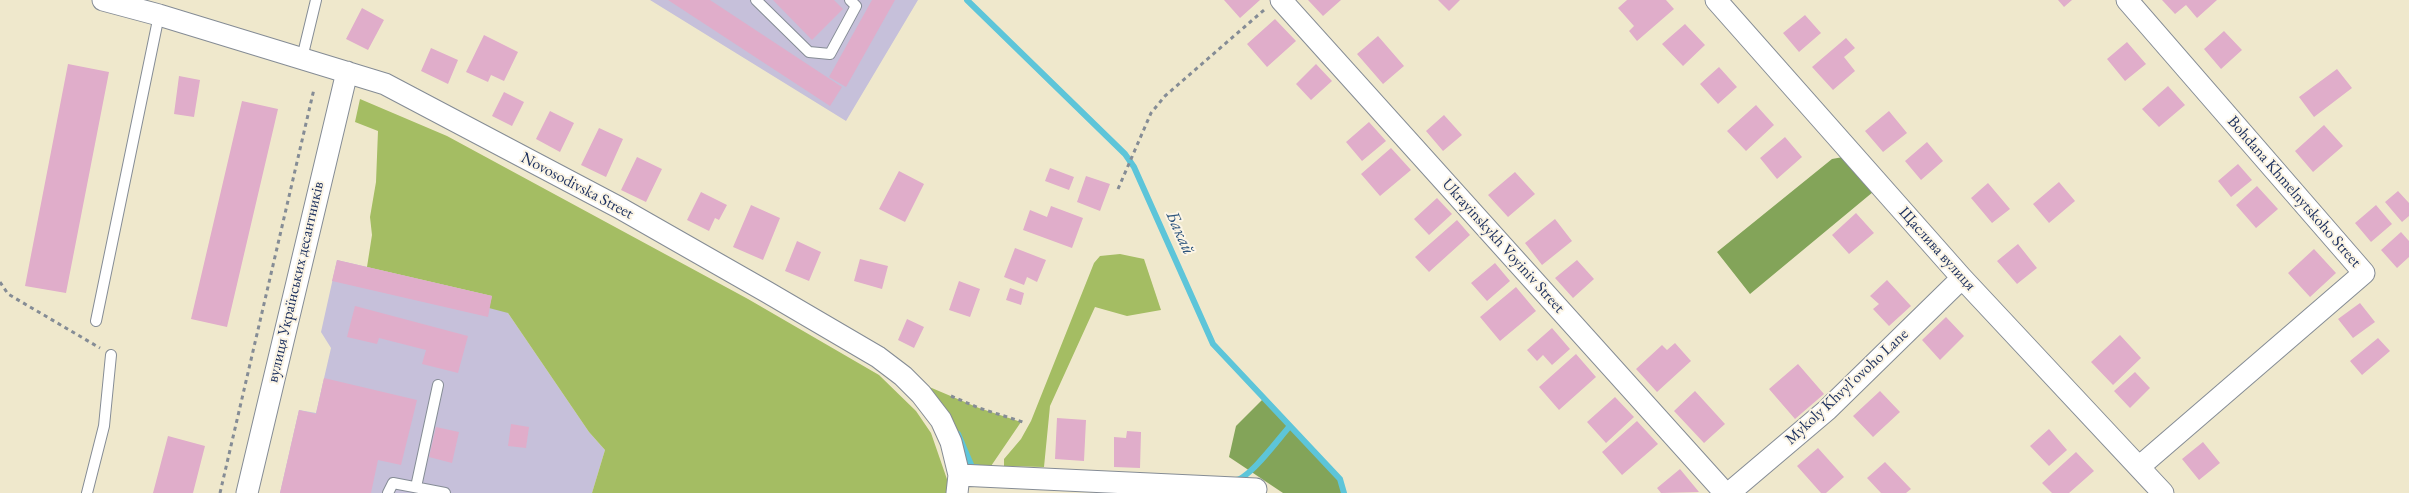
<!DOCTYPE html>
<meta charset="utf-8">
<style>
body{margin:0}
canvas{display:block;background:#efe8cc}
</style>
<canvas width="2409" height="493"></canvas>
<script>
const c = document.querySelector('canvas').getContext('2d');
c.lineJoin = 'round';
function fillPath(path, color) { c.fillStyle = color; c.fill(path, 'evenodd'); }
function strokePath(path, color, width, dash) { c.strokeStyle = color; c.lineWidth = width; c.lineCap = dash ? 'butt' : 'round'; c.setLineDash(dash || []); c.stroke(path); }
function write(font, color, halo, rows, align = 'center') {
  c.font = font + ' "EB Garamond",serif'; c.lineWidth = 4; c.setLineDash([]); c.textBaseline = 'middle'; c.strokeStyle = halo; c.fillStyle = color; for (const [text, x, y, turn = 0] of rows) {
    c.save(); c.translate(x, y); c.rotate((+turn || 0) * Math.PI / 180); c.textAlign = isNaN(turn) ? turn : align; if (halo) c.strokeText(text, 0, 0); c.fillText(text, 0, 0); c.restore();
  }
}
const industrial = new Path2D(`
 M650 0H918L846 121Z
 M337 260 492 296 508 313 589 432 605 450 592 493H280L299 410 316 413 331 348 321 332Z`);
const green = new Path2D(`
 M360 99 447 136 748 299 879 375 916 411 931 433 949 485 948 493H592L605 450 589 432 508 313 489 308 492 296 367 267 372 235 370 217 376 182 378 131 355 122Z
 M1120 254 1144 259 1161 310 1127 316 1095 307 1050 406 1044 467 1004 466V459L1021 439 1031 421 1094 263 1100 256Z
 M927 386 979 408 1021 422 989 469 972 467C961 437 945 412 927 386Z`);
const forest = new Path2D(`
 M1843 157 1873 192 1750 294 1717 252 1832 159Z
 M1264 398 1340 479 1344 493H1283L1229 457 1236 426Z`);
const stream = new Path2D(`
 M967 0 1125 154 1134 167 1213 344 1340 479 1344 493
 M958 434 972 467H977
 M1236 480C1250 478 1279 438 1290 426`);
const building = new Path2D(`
 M668 0H710L842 87 830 106Z
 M773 0H834L843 9 812 40Z
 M872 0H895L846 87 829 77Z
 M1224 0H1260L1240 18Z
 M1308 0H1341L1323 16Z
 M1438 0H1460L1449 11Z
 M1627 0H1666L1674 9 1637 41 1629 31 1634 26 1618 8Z
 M2058 0H2072L2064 7Z
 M2162 0H2217L2197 18 2186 5 2175 14Z
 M362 8 384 20 368 50 346 39Z
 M1805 15 1821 33 1799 52 1783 33Z
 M1275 19 1296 41 1267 67 1247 44Z
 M1685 24 1705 45 1683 66 1662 44Z
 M2224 31 2242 50 2221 69 2204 49Z
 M484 35 518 52 504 81 491 75 488 82 466 72Z
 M1378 36 1404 66 1383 84 1357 54Z
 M1846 38 1855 48 1844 57 1855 71 1833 90 1812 67Z
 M2127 42 2146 64 2125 81 2107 59Z
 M431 48 458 60 448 84 421 71Z
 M68 64 109 72 66 293 25 286Z
 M1316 64 1332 81 1311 100 1296 84Z
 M1719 67 1737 87 1718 104 1700 84Z
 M2337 69 2352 88 2314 117 2299 97Z
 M179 76 200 80 194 117 174 114Z
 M2168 86 2185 105 2159 127 2142 109Z
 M504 92 524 102 512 126 492 116Z
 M242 101 278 109 227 327 191 319Z
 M1756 105 1774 125 1746 151 1727 131Z
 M550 111 574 123 560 152 536 139Z
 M1889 111 1907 133 1883 152 1865 131Z
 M1444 115 1462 135 1443 151 1426 131Z
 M1369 122 1386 141 1362 161 1346 142Z
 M2324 125 2343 146 2313 172 2295 151Z
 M599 128 623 139 606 177 581 165Z
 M1785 137 1802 157 1777 179 1760 158Z
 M1927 142 1943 161 1921 180 1905 161Z
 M1391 148 1411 170 1380 196 1361 174Z
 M637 157 662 169 646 202 621 190Z
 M2238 164 2252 180 2231 197 2218 181Z
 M1050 168 1074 177 1069 190 1045 181Z
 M899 171 924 184 905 222 879 209Z
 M1515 172 1535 194 1508 217 1488 195Z
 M1086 176 1110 184 1100 211 1077 202Z
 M2059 182 2075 201 2049 223 2033 204Z
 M1988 183 2010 209 1992 223 1971 198Z
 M2257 186 2278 209 2256 228 2236 205Z
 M2398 191 2409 203V216L2402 222 2385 202Z
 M701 192 727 205 719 220 715 218 709 231 687 220Z
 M1437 198 1452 214 1429 235 1414 219Z
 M751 205 780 218 763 260 733 247Z
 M2376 205 2392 224 2371 242 2355 223Z
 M1051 206 1083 218 1072 248 1023 230 1030 210 1047 217Z
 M1856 213 1874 233 1849 254 1832 235Z
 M1555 219 1572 241 1542 265 1525 243Z
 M1457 220 1470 235 1429 272 1415 257Z
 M2401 232 2409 241V257L2397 268 2381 250Z
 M797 241 821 252 809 281 785 271Z
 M2018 244 2037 268 2017 284 1997 261Z
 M1015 248 1046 260 1037 282 1027 277 1024 285 1004 277Z
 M2314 249 2336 273 2310 297 2288 273Z
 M860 259 888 266 882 289 854 281Z
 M337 260 492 296 488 317 332 281Z
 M1577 260 1594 279 1573 298 1555 278Z
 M1495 263 1510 281 1487 301 1471 283Z
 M1887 280 1911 306 1889 326 1873 309 1879 304 1870 296Z
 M959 281 980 289 970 317 949 310Z
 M1516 287 1536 311 1500 341 1480 317Z
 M1010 288 1024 293 1021 305 1006 300Z
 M2360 303 2375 322 2353 338 2338 319Z
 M355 306 468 336 458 373 422 364 426 350 379 338 377 344 347 337Z
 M1946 317 1964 336 1940 360 1922 340Z
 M907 319 924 327 914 348 898 340Z
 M1552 328 1570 349 1552 365 1543 355 1537 361 1527 350Z
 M2120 335 2141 358 2113 385 2091 362Z
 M2378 338 2390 351 2362 375 2350 361Z
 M1675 343 1691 361 1657 392 1636 369 1662 345 1667 350Z
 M1576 354 1596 377 1559 410 1539 387Z
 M1798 364 1824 394 1795 419 1769 389Z
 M2135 372 2150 388 2130 408 2114 391Z
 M324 378 417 400 401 465 378 460 371 493H280L299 410 316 414Z
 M1695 391 1725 424 1704 443 1674 411Z
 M1880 391 1900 412 1873 437 1853 416Z
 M1615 397 1634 417 1606 443 1587 422Z
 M1057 418 1086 420 1084 461 1055 459Z
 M1637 421 1658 444 1622 475 1602 452Z
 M511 424 529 427 526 448 508 446Z
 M436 427 459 432 452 463 429 457Z
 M2049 429 2067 450 2049 466 2030 446Z
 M1127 431 1141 432 1140 468 1114 467V437L1126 438Z
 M168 436 205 446 193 493H153Z
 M2203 442 2220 463 2199 480 2182 459Z
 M1818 448 1844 477 1826 493H1821L1797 466Z
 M2076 452 2094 471 2069 493H2052L2042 483Z
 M1885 462 1911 489 1906 493H1881L1867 478Z
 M1680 469 1699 492 1661 493 1657 488Z`);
const path = new Path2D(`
 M1118 189 1151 113 1165 96 1264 10
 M0 282 8 294 100 348
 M951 396 979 408 1026 423
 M220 493 314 89`);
const lane = new Path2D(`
 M756 0 809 52 830 54 856 6 850 0
 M302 58 316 0
 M96 321 159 15
 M416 487 438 385
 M87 493 104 426 111 355
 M388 493 393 483 445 493`);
const street = new Path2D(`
 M103 0 159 15 385 84 618 207 767 292 878 357 903 376 921 394 941 420 951 442 959 475 957 493
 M1281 0 1725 493
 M1716 0 1962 278 2163 493
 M2127 0 2364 273 2139 467
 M959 475 1256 489
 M247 493 347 72
 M1729 493 1827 410 1962 278`);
const streetNames = [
 ["Novosodivska Street",577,186,28],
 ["Bohdana Khmelnytskoho Street",2294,192,49],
 ["Ukrayinskykh Voyiniv Street",1503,246,48],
 ["Щаслива вулиця",1937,249,48],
 ["вулиця Українських десантників",296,282,-77],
 ["Mykoly Khvyl'ovoho Lane",1847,387,-43]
];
const waterNames = [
 ["Бакай",1180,233,66]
];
fillPath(industrial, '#c6c0da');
fillPath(green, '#a4bd63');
fillPath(forest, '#83a459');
strokePath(stream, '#5dc5d9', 6);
fillPath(building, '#e0adca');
strokePath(lane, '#858c95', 12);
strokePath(street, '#858c95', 23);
strokePath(path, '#858c95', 3, [4, 4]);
strokePath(lane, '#fff', 10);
strokePath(street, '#fff', 21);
write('16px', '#1b2f5e', '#fcf5e5', streetNames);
write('italic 18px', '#2c547d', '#fcf5e5', waterNames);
</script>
